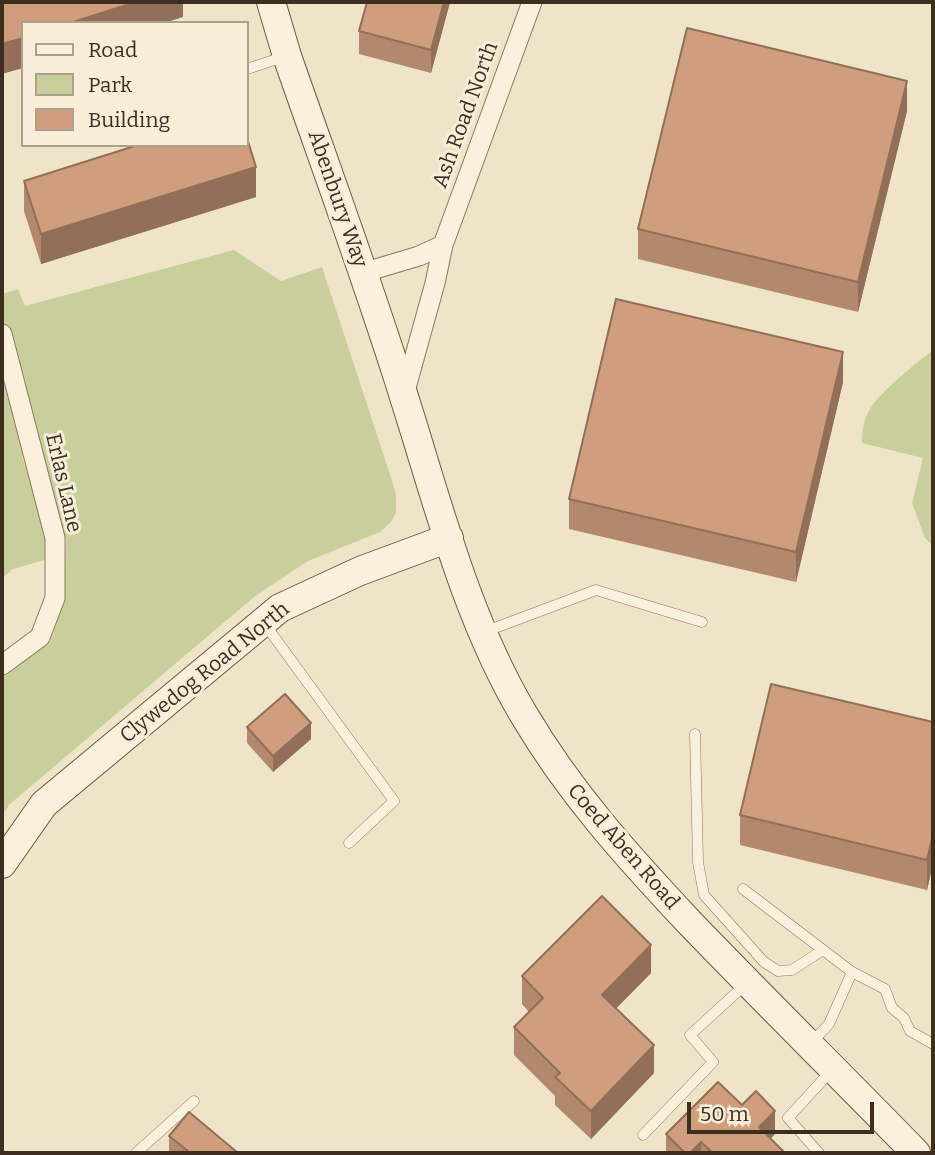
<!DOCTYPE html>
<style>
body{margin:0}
#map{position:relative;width:935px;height:1155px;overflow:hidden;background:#f0e4c8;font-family:Bitter,serif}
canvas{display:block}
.frame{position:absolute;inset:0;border:4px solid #3d2e20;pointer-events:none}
.legend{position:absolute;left:21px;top:21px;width:228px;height:126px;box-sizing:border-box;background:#f7eed8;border:2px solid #ada18e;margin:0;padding:9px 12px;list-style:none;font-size:21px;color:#3d2e20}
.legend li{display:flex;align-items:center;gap:14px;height:35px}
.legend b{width:35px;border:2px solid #ada18e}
.scale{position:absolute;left:687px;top:1102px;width:187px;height:32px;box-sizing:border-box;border:4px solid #3d2e20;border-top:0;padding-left:9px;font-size:21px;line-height:24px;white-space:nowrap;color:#3d2e20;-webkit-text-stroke:5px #f7eed8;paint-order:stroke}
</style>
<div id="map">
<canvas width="935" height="1155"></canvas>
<div class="frame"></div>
<ul class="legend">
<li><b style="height:9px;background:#faf1dc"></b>Road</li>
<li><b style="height:19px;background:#c9cf9b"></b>Park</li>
<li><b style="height:19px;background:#cf9f7d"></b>Building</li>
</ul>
<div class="scale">50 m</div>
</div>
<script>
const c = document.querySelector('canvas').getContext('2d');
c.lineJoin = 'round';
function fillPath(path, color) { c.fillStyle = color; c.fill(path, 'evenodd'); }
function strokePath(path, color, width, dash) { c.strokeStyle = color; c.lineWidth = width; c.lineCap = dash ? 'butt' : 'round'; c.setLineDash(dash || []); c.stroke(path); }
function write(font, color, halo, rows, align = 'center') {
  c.font = font + ' Bitter,serif'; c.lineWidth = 6; c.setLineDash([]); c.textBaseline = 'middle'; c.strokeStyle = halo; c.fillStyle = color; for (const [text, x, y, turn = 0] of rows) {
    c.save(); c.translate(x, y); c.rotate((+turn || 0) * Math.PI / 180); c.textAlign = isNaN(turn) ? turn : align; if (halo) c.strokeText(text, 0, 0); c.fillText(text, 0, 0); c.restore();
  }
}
const green = new Path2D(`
 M234 250 281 281 322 267 396 493V513L391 522 380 532 308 561 254 597 10 804 2 815V675L50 642 64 597 66 539 38 447 22 457 44 527 48 559 13 569 2 578V294L18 289 25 306Z
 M933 350V546L925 538 912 503 923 458 862 443C862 430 864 417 872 406 885 388 915 364 933 350Z`);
const lane = new Path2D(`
 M247 69 283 57
 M264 623 394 801 349 843
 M484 632 596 590 702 622
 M695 734 698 862 704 895 764 962 778 971 792 970 823 950
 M743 889 852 972 829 1024 810 1044
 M852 972 885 989 892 1008 904 1018 910 1031 933 1044
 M643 1135 713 1062 690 1035 747 983
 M136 1153 194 1101
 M819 1153 788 1118 831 1071`);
const street = new Path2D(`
 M362 273 419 256 443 245
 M2 334 55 538V598L40 637 2 665
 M404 395 435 283 443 245 532 2`);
const secondary = new Path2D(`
 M271 2 287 56C327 171 369 284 405 400 438 504 467 620 524 715 570 793 627 856 689 922 764 1000 841 1076 916 1153
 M2 864 44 804 280 608 360 571 449 538`);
const wall = new Path2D(`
 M367 2H450L431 73 359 54V31Z
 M907 111 858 312 638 259V229Z
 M24 181 256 197 41 264 24 211Z
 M843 382 796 582 569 529V499Z
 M933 722V864L927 890 740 845V815Z
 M247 727 311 739 273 772 247 743Z
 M651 973 616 1008 654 1073 591 1139 555 1105V1096L514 1055V1027L529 1012 522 1004V976Z
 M742 1105 775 1134 770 1139 784 1153H666V1134Z
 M169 1136 238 1153H169Z`);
const shadedWall = new Path2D(`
 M136 2H183V17L164 23H70Z
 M444 2H450L431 73V50Z
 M23 38V68L2 74V44Z
 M907 81V111L858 312V282Z
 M256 167V197L41 264V234Z
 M843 352V382L796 582V552Z
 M311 723V739L273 772V756Z
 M933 834V864L927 890V860Z
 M651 945V973L602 1023V995Z
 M654 1045V1073L591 1139V1111Z
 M775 1111V1134L759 1150V1127Z
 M701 1142V1153H690Z`);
const building = new Path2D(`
 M2 2H136L70 23H23V38L2 44Z
 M367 2H444L431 50 359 31Z
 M687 28 907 81 858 282 638 229Z
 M247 138 256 167 41 234 24 181 138 145H247Z
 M616 299 843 352 796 552 569 499Z
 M771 684 933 722V834L927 860 740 815Z
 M285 694 311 723 273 756 247 727Z
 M602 896 651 945 602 995 654 1045 591 1111 555 1077 560 1073 514 1027 543 998 522 976Z
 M718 1082 742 1105 756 1091 775 1111 759 1127 784 1152 783 1153H713L701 1142 690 1153H685L666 1134Z
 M189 1112 238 1153H186L188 1151 169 1136Z`);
const streetNames = [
 ["Ash Road North",466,115,-70],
 ["Abenbury Way",337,199,71],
 ["Erlas Lane",63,483,77],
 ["Clywedog Road North",205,673,-39],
 ["Coed Aben Road",623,847,49]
];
fillPath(green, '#c9cf9b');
strokePath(lane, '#8d765c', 11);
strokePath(street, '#8d765c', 21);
strokePath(secondary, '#6f573f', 30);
strokePath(lane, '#faf1dc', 10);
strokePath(street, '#faf1dc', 19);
strokePath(secondary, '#faf1dc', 28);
fillPath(wall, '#b2896c');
fillPath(shadedWall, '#916f58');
fillPath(building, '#cf9f7d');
strokePath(building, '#916f58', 2);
write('21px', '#3d2e20', '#f7eed8', streetNames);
</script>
